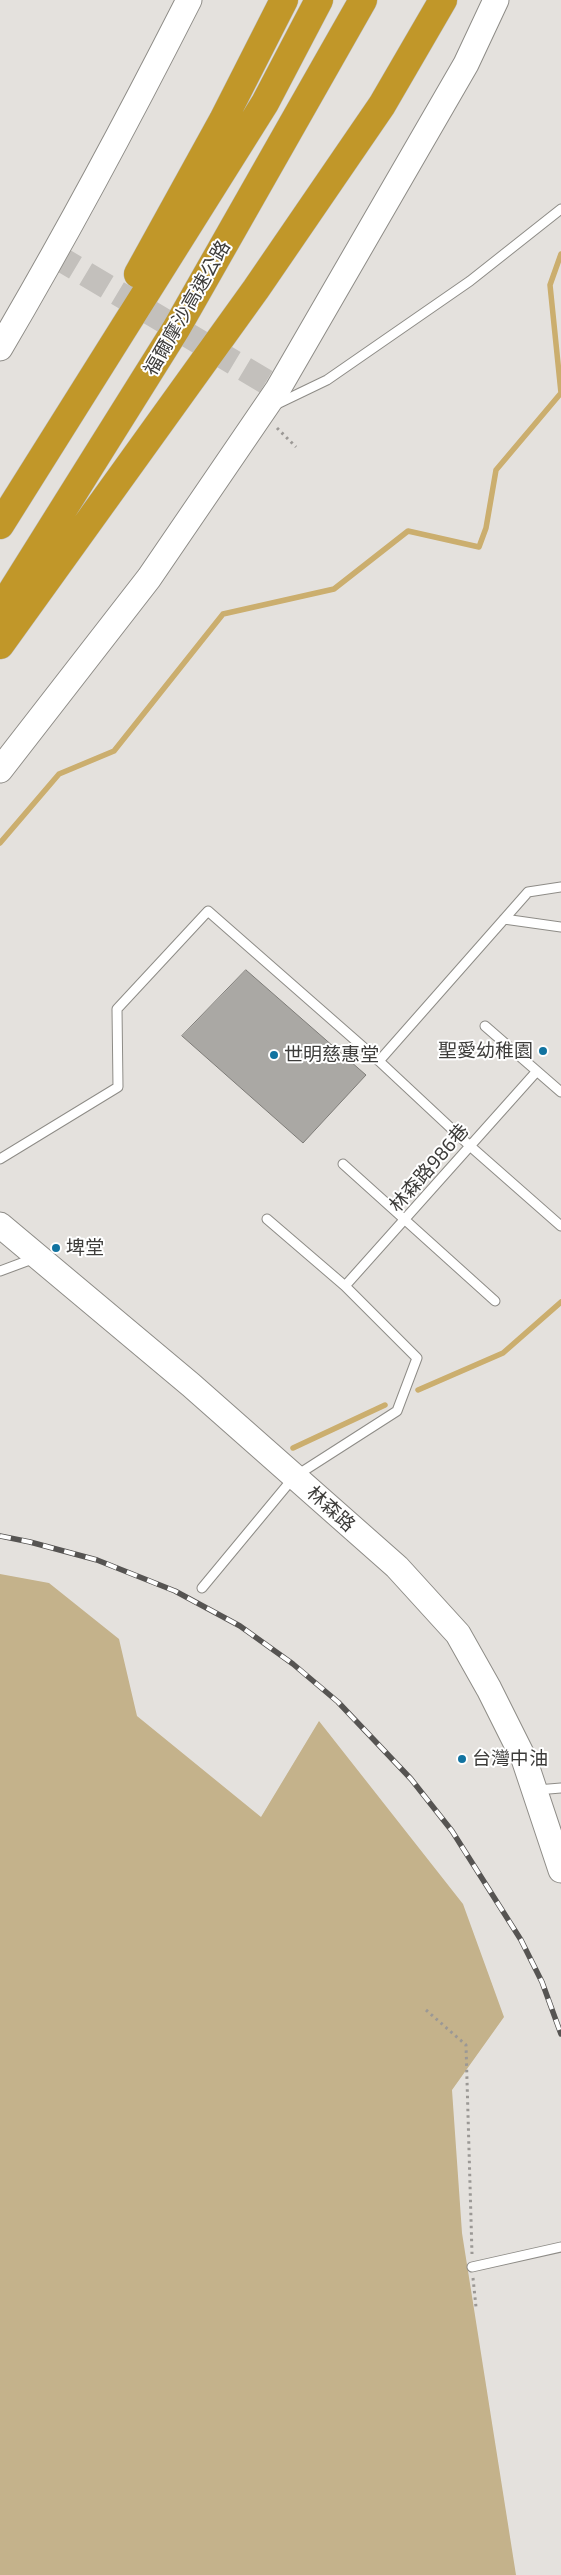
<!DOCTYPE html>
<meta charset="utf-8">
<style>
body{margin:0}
canvas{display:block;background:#e4e1dd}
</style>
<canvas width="561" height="2575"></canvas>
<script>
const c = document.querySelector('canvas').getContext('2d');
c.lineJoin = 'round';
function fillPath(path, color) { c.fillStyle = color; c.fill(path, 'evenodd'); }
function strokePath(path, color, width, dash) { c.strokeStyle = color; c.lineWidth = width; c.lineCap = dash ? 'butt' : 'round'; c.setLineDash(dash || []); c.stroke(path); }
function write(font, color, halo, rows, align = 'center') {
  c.font = font + ' "Exo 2","Noto Sans TC",sans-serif'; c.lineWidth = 4; c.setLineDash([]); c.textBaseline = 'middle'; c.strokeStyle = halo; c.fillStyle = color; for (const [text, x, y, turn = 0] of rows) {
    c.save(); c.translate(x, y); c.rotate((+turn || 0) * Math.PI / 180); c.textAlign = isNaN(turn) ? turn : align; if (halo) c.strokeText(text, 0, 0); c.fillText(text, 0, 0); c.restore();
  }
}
const green = new Path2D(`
 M0 1574 49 1583 119 1639 137 1716 261 1817 319 1721 463 1904 504 2017 452 2090 462 2233 516 2575H0Z`);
const stream = new Path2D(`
 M0 843 59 774 114 751 223 614 334 589 408 531 479 547 486 528 496 470 561 393 550 285 561 254
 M418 1390 503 1353 561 1302
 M293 1448 385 1405`);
const building = new Path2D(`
 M246 970 366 1075 303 1143 182 1036Z`);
const secondaryTunnel = new Path2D(`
 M54 255 278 389`);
const path = new Path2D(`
 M277 428 296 447
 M426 2010 466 2045 472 2254
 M473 2278 476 2307`);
const lane = new Path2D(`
 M275 405 327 380 470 281 561 209
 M504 919 561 927
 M485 1026 561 1092
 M379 1061 528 892 561 887
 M0 1159 118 1087 117 1009 208 911 379 1061 470 1146 561 1226
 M343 1164 495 1301
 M0 1271 35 1258
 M345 1286 537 1071
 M202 1588 294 1477 397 1411 417 1358 345 1286 267 1219
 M537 1790 561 1788
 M472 2267 561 2247`);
const secondary = new Path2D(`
 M0 348C67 234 129 118 189 0
 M0 770 149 578 278 389 466 64 496 0
 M0 1225 191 1385 397 1567 458 1634 489 1689 524 1759 561 1870`);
const highway = new Path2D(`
 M138 274 223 120 284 0
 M0 525 265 103 319 0
 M0 610 176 329 363 0
 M0 645 256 289 382 105 443 0`);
const rail = new Path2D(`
 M0 1536 30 1542 97 1560 175 1591 240 1626 293 1664 338 1702 411 1779 452 1831 521 1940 542 1982 561 2034`);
const markers = [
 [543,1051,5,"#1173a0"],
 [274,1055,5,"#1173a0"],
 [56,1248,5,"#1173a0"],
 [462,1759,5,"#1173a0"]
];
const streetNames = [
 ["福爾摩沙高速公路",187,308,-60],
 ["林森路986巷",429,1168,-49],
 ["林森路",331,1509,42]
];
const poiNames = [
 ["聖愛幼稚園",533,1051,"right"],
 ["世明慈惠堂",284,1055],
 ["埤堂",66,1248],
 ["台灣中油",472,1759]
];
fillPath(green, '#c4b28b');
strokePath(stream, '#cbae6e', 5.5);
fillPath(building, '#aaa8a4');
strokePath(building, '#7e7c78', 1);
strokePath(secondaryTunnel, '#c3c0bc', 25, [25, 12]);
strokePath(lane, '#8e8c87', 11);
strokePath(secondary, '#8e8c87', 27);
strokePath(highway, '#bdbdbc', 29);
strokePath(path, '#9b9895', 3, [2.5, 4]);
strokePath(lane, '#fff', 9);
strokePath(secondary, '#fff', 25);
strokePath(highway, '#c19729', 28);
strokePath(rail, '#565452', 5.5);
strokePath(rail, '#fff', 4, [11]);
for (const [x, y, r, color] of markers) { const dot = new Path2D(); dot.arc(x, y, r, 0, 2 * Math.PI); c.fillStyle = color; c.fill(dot); strokePath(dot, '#fff', 2); }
write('19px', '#3d3c3a', '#fff', streetNames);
write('19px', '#3d3c3a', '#fff', poiNames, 'left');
</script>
